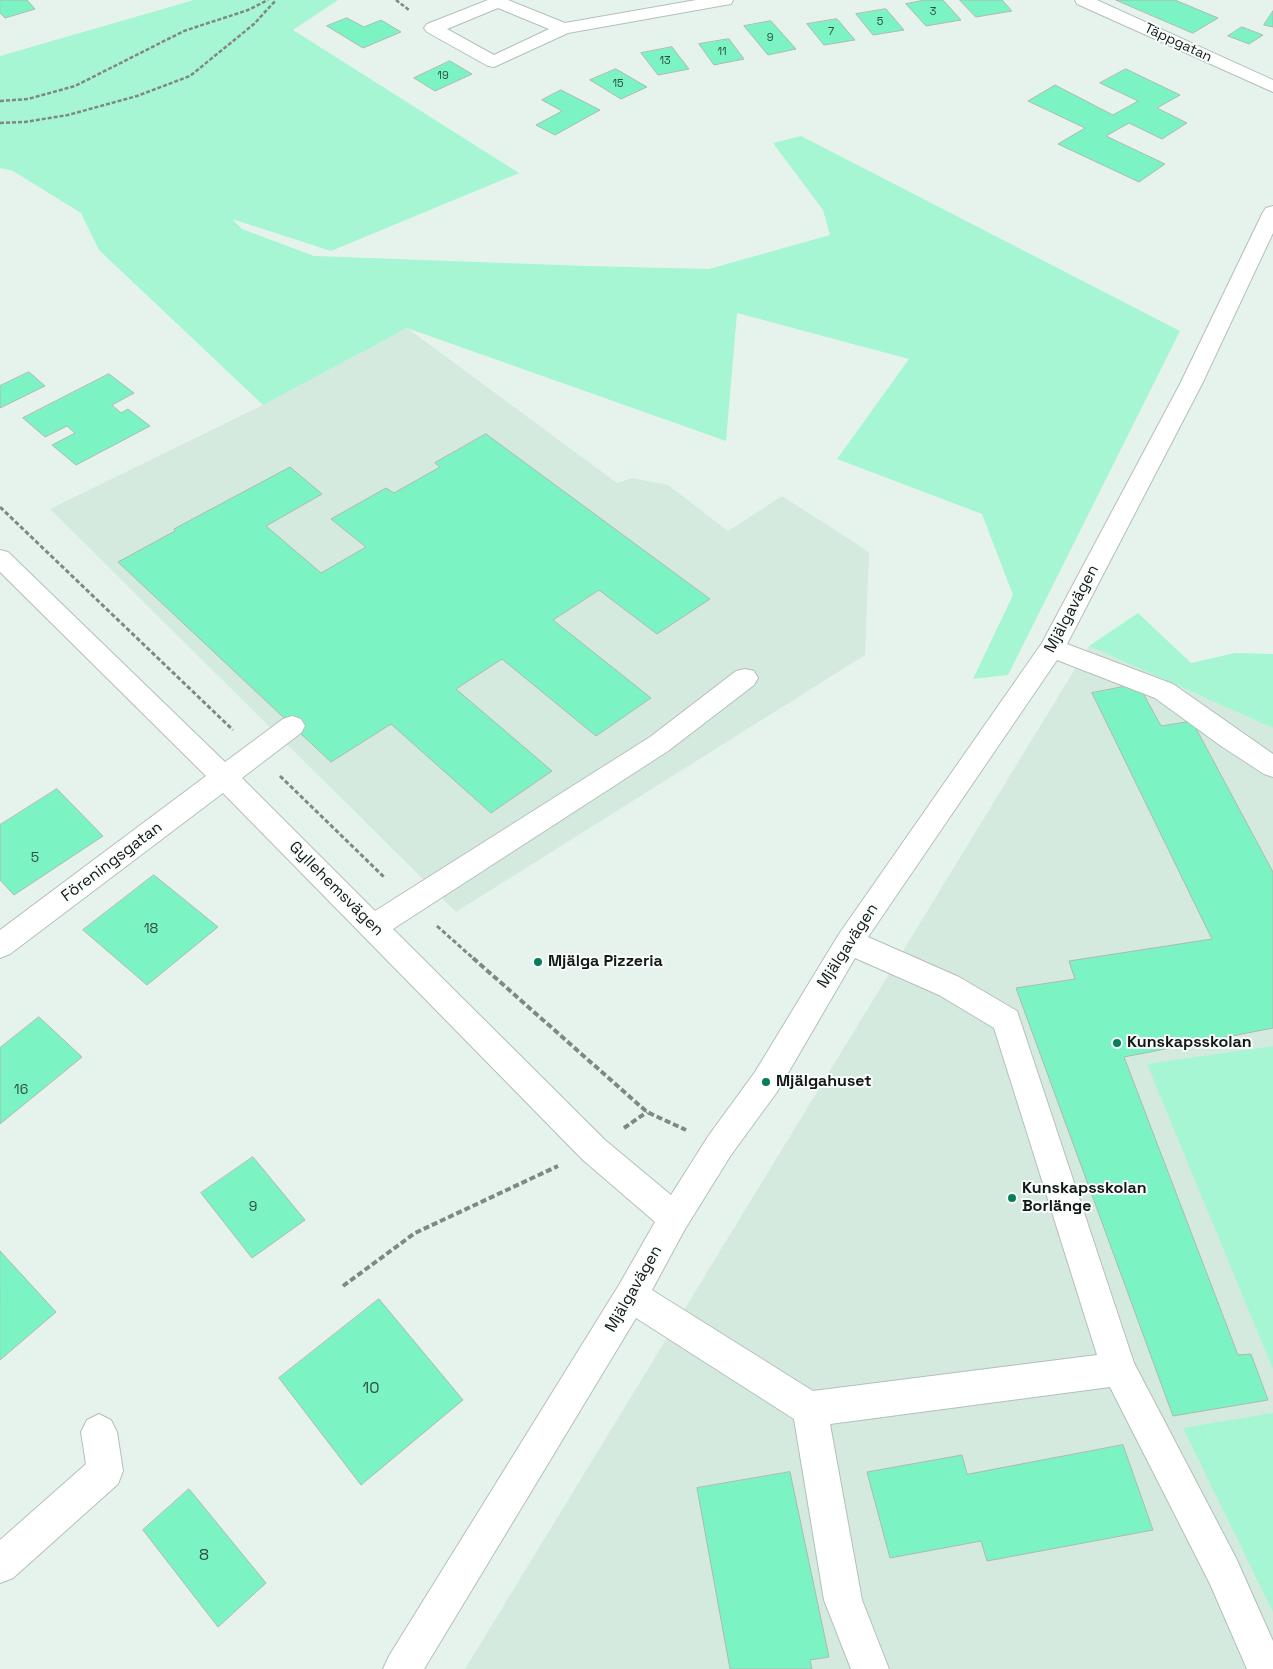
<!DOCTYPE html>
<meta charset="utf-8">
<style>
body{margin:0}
canvas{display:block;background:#e6f3ed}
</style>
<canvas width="1273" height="1669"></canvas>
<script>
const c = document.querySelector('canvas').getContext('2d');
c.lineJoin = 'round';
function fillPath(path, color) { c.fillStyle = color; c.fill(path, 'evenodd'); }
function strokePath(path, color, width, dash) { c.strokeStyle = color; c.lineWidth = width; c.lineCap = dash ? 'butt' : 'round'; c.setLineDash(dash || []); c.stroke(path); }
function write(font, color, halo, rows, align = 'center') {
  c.font = font + ' "Space Grotesk",sans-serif'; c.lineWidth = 4; c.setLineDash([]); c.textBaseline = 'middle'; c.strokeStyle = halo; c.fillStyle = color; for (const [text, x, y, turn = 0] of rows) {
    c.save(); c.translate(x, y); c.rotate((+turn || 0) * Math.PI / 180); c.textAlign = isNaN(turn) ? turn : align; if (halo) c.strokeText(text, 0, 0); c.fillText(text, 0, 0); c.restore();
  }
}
const built = new Path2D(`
 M407 328 617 483 632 478 668 485 728 531 782 496 869 552 865 655 456 912 50 509 263 405Z
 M1089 646 1273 728V1669H465Z`);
const green = new Path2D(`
 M194 0H338L293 30 519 173 331 251 232 219 242 229 314 256 586 266 709 269 830 235 823 210 773 143 801 136 1180 331 1008 675 973 679 1013 595 982 514 837 459 909 359 737 313 726 441 407 328 263 405 99 250 81 213 13 171 0 168V56Z
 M1138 613 1191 663 1235 653 1273 654V728L1089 646Z
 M1273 1046V1369L1147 1064Z
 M1273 1413V1612L1183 1428Z`);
const building = new Path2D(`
 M0 0H27L35 9 5 18 0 13Z
 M925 0H943L961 20 926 26 906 4Z
 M960 0H1002L1012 11 976 17Z
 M1116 0H1175L1218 18 1193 33Z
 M886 9 904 30 873 35 856 14Z
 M1273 11V27L1264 25Z
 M347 18 364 27 381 20 401 32 363 48 327 26Z
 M837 19 855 40 824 45 807 24Z
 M771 21 796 49 768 55 744 26Z
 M1242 27 1263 35 1249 44 1228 36Z
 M729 39 744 59 714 65 699 44Z
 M672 47 689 69 658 75 641 53Z
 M450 61 472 74 435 91 414 78Z
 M616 69 647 87 621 99 590 80Z
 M1126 69 1180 95 1157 108 1187 123 1162 139 1129 123 1106 136 1165 164 1139 182 1058 144 1085 128 1028 101 1055 85 1113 115 1138 101 1100 83Z
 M561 90 600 110 555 135 536 125 562 111 542 100Z
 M29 372 45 386 0 408V386Z
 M109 374 134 393 112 405 121 413 128 409 150 426 76 465 52 445 75 433 67 426 45 437 23 418Z
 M486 434 710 599 657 634 599 590 553 620 651 698 596 736 502 659 456 689 552 771 491 813 391 724 331 762 118 562 175 531 174 529 290 467 322 494 266 526 321 573 366 547 331 519 386 488 394 493 440 467 435 463Z
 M1138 684 1161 726 1192 721 1273 872V1028L1124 1057 1238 1355 1251 1354 1268 1400 1173 1416 1016 988 1075 979 1069 961 1212 939 1092 693Z
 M57 789 103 836 14 895 0 880V825Z
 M154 875 218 927 147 985 83 930Z
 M39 1017 82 1057 0 1124V1048Z
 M253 1157 305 1220 252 1258 201 1193Z
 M0 1251 56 1312 0 1360Z
 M379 1299 463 1400 361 1485 279 1378Z
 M1123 1445 1153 1530 987 1561 981 1541 890 1558 867 1472 962 1455 967 1474Z
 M790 1472 829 1657 810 1660 812 1669H730L697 1488Z
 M189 1489 266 1583 218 1627 143 1530Z`);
const pathFar2 = new Path2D(`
 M396 0 409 10
 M0 101 28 99 75 86 184 31 248 10 268 0
 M0 123 25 122 68 115 137 96 190 76 254 24 276 0`);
const pathFar1 = new Path2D(`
 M0 507 233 730
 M280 776 385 878
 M437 926 474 959`);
const path = new Path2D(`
 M473 958 647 1112 686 1130
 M624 1128 647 1112
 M343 1286 415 1233 558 1166`);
const minor = new Path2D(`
 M488 0H508L565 23 696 0H733L731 4 725 5 568 33 494 67 488 66 427 32 424 28 427 24ZM498 8 549 29 494 55 447 29Z
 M1075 0H1097L1273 80V92L1077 4Z
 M1273 206V233L1202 384 1067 644 1173 684 1273 754V777L1264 774 1221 746 1155 698 1057 660 868 937 959 977 1017 1011 1134 1363 1236 1558 1273 1641V1669H1247L1210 1584 1110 1387 830 1424 862 1600 889 1669H851L824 1600 794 1419 636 1318 424 1669H383L389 1656 619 1285 655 1222 583 1160 223 793 10 954 0 958V930L206 776 0 572V550L8 552 225 762 283 719 292 716 301 719 305 726 301 733 242 778 375 911 650 737 736 671 745 669 754 671 758 678 754 685 668 751 393 929 605 1140 671 1195 709 1135 755 1072 839 934 1042 643 1180 384 1263 212 1266 208ZM855 958 939 995 994 1028 1097 1355 813 1391 652 1290 685 1229 731 1155 777 1092Z
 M99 1414 111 1420 117 1432 123 1471 118 1484 13 1578 0 1583V1540L86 1464 81 1432 87 1420Z`);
const markers = [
 [538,962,5,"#077d5a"],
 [1117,1043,5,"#077d5a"],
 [766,1082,5,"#077d5a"],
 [1012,1198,5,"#077d5a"]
];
const farNumbernames = [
 ["3",933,12],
 ["5",880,22],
 ["7",831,32],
 ["9",770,38],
 ["11",722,52],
 ["13",665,61],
 ["19",443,76],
 ["15",618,84]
];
const farStreetnames = [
 ["Täppgatan",1178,43,25]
];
const numberNames = [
 ["5",35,858],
 ["18",151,929],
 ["16",21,1090],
 ["9",253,1207]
];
const streetNames = [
 ["Mjälgavägen",1072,609,-62],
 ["Föreningsgatan",112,862,-37],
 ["Gyllehemsvägen",336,889,45],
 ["Mjälgavägen",848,946,-57],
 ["Mjälgavägen",634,1289,-60]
];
const poiNames = [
 ["Mjälga Pizzeria",548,962],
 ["Kunskapsskolan",1127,1043],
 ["Mjälgahuset",776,1082],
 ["Kunskapsskolan",1022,1189],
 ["Borlänge",1022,1207]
];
const nearNumbernames = [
 ["10",371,1389],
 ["8",204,1556]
];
fillPath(built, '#d4eadf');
fillPath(green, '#a6f5d3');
fillPath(building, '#7bf3c3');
strokePath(building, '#adbab4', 1);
strokePath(minor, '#b3c0b9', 2);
strokePath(pathFar2, '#7f8884', 2.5, [4, 2]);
strokePath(pathFar1, '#7f8884', 3, [4.5, 2.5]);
strokePath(path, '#7f8884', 4, [6, 3]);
fillPath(minor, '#fff');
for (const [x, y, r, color] of markers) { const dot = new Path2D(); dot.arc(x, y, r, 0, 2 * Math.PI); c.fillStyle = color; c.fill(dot); strokePath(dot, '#f9fefc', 2); }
write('11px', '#2e5042', null, farNumbernames);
write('14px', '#141917', '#f9fefc', farStreetnames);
write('14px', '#2e5042', null, numberNames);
write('16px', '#141917', '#f9fefc', streetNames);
write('bold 16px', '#141917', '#f9fefc', poiNames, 'left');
write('16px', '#2e5042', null, nearNumbernames);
</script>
